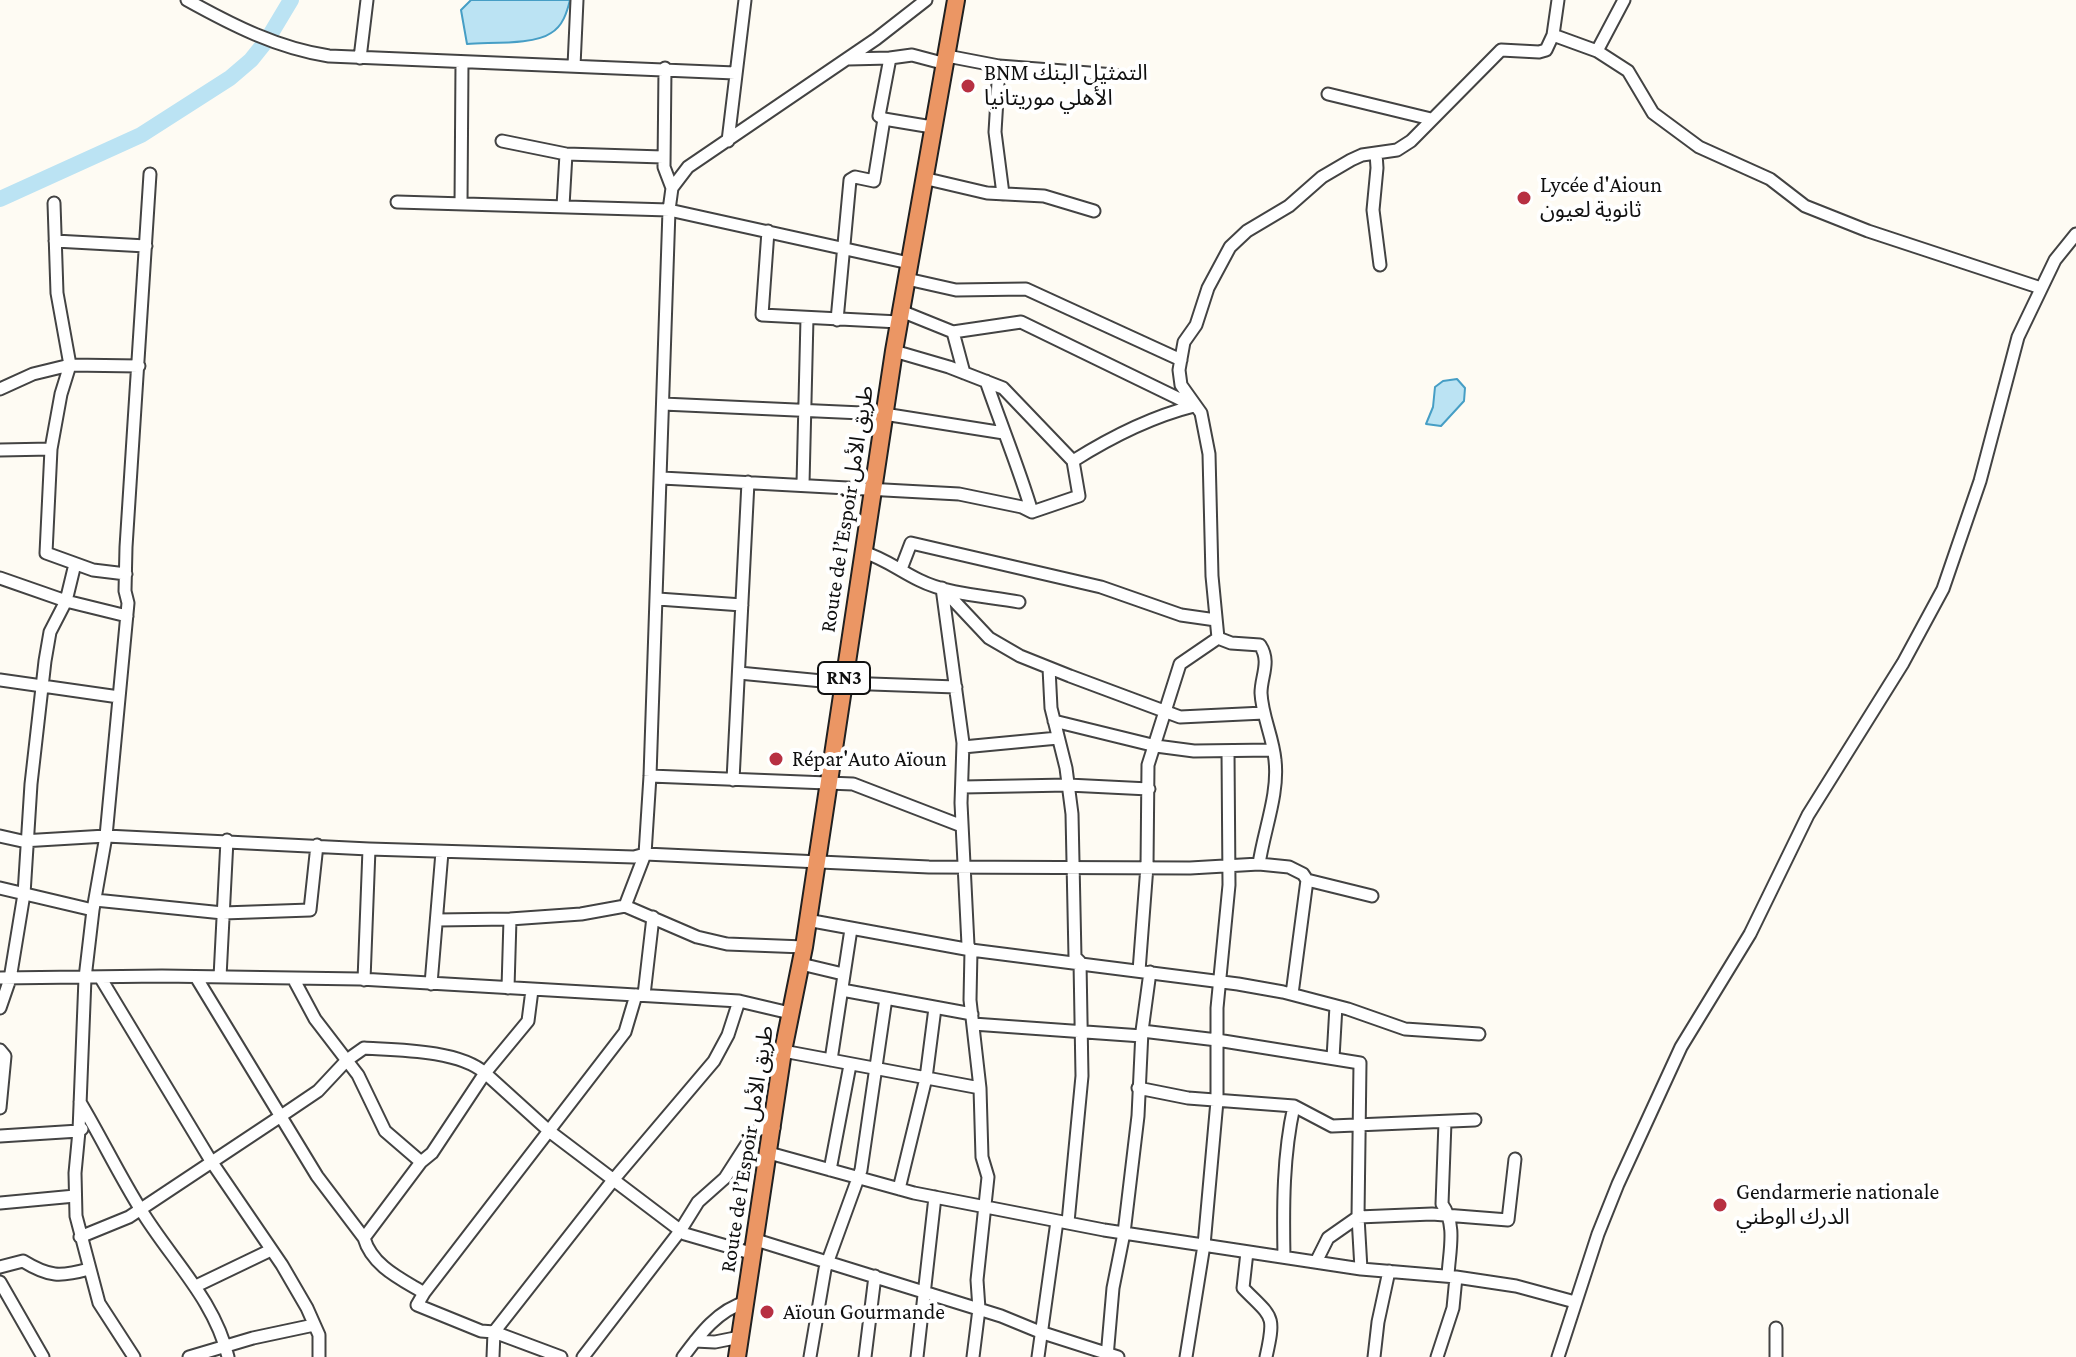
<!DOCTYPE html>
<meta charset="utf-8">
<style>
body{margin:0}
canvas{display:block;background:#fefbf3}
</style>
<canvas width="2076" height="1357"></canvas>
<script>
const c = document.querySelector('canvas').getContext('2d');
c.lineJoin = 'round';
function fillPath(path, color) { c.fillStyle = color; c.fill(path, 'evenodd'); }
function strokePath(path, color, width, dash) { c.strokeStyle = color; c.lineWidth = width; c.lineCap = dash ? 'butt' : 'round'; c.setLineDash(dash || []); c.stroke(path); }
function write(font, color, halo, rows, align = 'center') {
  c.font = font + ' "Crimson Pro","Noto Sans Arabic",serif'; c.lineWidth = 8; c.setLineDash([]); c.textBaseline = 'middle'; c.strokeStyle = halo; c.fillStyle = color; for (const [text, x, y, turn = 0] of rows) {
    c.save(); c.translate(x, y); c.rotate((+turn || 0) * Math.PI / 180); c.textAlign = isNaN(turn) ? turn : align; if (halo) c.strokeText(text, 0, 0); c.fillText(text, 0, 0); c.restore();
  }
}
const water = new Path2D(`
 M471 0H570C567 12 563 26 551 33 534 45 489 42 467 44L461 10Z
 M1457 379 1465 388 1464 401 1441 426 1426 424 1433 407 1435 387 1443 381Z`);
const river = new Path2D(`
 M0 199 141 135 230 78 251 60 267 40 291 0`);
const minor = new Path2D(`
 M187 0C232 25 277 48 329 56L735 73
 M1553 35 1597 51 1628 71 1653 113 1699 147 1770 179 1805 206 1868 231 2041 288
 M1597 51 1624 0
 M947 56 999 66 1115 75
 M360 58 367 0
 M848 59 890 58
 M574 66 577 0
 M999 66 995 132 1003 194
 M665 68 664 167 672 188
 M1328 94 1431 119
 M884 119 926 126 934 125
 M502 141 566 154 663 157
 M728 141 745 0
 M1376 153 1377 168 1373 210 1380 265
 M923 178 987 193 1044 196 1094 211
 M397 202 669 210 909 263
 M54 203 57 293 70 365 61 394 51 449 46 553 93 570 126 574
 M461 204 462 63
 M563 206 566 154
 M768 231 762 315 899 322
 M55 241 146 246
 M907 279 956 290 1026 289 1181 360
 M901 311 953 332 1021 322 1194 406
 M837 320 850 180 855 177 874 181 884 119 879 116 890 58 912 55 946 64
 M953 332 964 373
 M986 381C1001 425 1019 468 1032 512
 M0 389 33 374 70 365 139 366
 M663 404 884 414 1004 433
 M0 450 51 449
 M1073 461C1111 437 1150 417 1194 406
 M662 478 959 494 1022 507 1032 512 1079 496 1073 461 1003 388 949 367 894 351
 M803 484 807 318
 M863 552C884 558 900 571 919 580 949 595 987 596 1019 602
 M901 569 911 543 1101 587 1181 615 1216 620
 M0 578 66 601 127 616
 M942 588 963 743 961 803 968 945 971 950 970 1000 980 1088 982 1157 988 1177 977 1280 979 1309 973 1357
 M942 588 989 638 1020 656 1070 676 1180 717 1264 713
 M658 599 742 605
 M1049 668 1051 708 1066 768 1072 814 1075 957 1080 962 1082 1076 1068 1222
 M739 673 843 683 956 687
 M0 680 119 697
 M1054 721 1156 746 1194 751 1273 750
 M963 747 1058 738
 M650 776 853 784 962 826
 M733 780 748 482
 M963 787 1068 785 1149 789
 M0 836 22 841 106 836 369 849 634 857 645 854 929 867 1190 868 1259 864 1289 867 1303 874 1307 880 1372 896
 M1259 864C1264 830 1279 794 1275 760 1273 737 1262 716 1261 693 1261 676 1271 662 1260 645L1231 643 1218 638 1212 576 1209 454 1201 413 1181 385 1179 370 1184 342 1196 325 1208 288 1230 247 1247 231 1289 206 1322 177 1351 160 1362 155 1397 150 1411 141 1501 50 1539 52 1546 50 1553 35 1558 0
 M0 888 93 910
 M95 900 223 913 310 910 317 845
 M437 920 510 919 581 914 625 906
 M807 920 971 950 1238 984 1283 992 1348 1009 1405 1029 1479 1034
 M804 947 727 944 697 937 625 906 645 854 650 776 669 210 672 188 688 167 876 39 926 0
 M801 964 843 974
 M1139 971 1147 866 1148 765 1180 664 1218 638
 M100 977 211 1161 282 1265 307 1308 319 1335V1357
 M196 977 317 1176 364 1238C372 1266 401 1279 424 1293
 M220 977 227 840
 M0 978 162 976 360 979 739 1001 790 1013
 M293 978 315 1019 358 1075 385 1131 421 1162
 M364 980 369 849
 M431 984 442 852
 M508 988 510 919
 M532 990 528 1021 485 1073 549 1131 685 1234 754 1254
 M842 990 972 1014
 M1292 994 1307 880
 M644 995 653 917
 M0 1008 10 979 24 894 31 784 45 661 50 632 66 601 75 564
 M973 1024 1142 1036
 M1142 1031 1217 1040 1360 1063 1358 1217 1361 1269
 M0 1050 5 1056 0 1108
 M783 1051 980 1088
 M1333 1058 1336 1006
 M831 1060 851 929
 M1138 1088 1188 1098 1294 1106 1332 1126 1475 1120
 M80 1102C101 1137 119 1175 141 1210 170 1258 215 1300 228 1357
 M1445 1122 1442 1204C1457 1225 1449 1252 1448 1276
 M0 1136 79 1131 82 1129
 M769 1153 914 1193 1104 1230 1361 1269 1456 1277 1516 1286 1575 1302
 M830 1170 850 1065
 M899 1189 926 1078 935 1008
 M0 1203 75 1196
 M80 1237 129 1217 281 1116 318 1091 347 1060 364 1048C399 1050 459 1050 485 1073L432 1153 421 1162 364 1238
 M756 1240 1001 1316 1040 1332 1118 1357
 M1247 1252 1243 1288C1272 1318 1276 1313 1266 1357
 M1284 1257C1283 1206 1283 1155 1294 1106
 M1316 1262 1328 1238 1358 1217 1432 1214 1508 1220 1515 1159
 M0 1267 23 1261C49 1277 60 1277 89 1269
 M0 1282 43 1357
 M196 1286 271 1250
 M1776 1328V1357
 M695 1341 715 1342 740 1337
 M134 1357 99 1303 76 1216 75 1173 79 1131 85 978 93 910 106 836 128 603 125 591 126 547 150 174
 M189 1357 253 1338 314 1325
 M493 1357 494 1332 614 1179 714 1061 728 1035 739 1001
 M561 1357 494 1332 481 1331 417 1305 424 1293 625 1032 636 995
 M583 1357 680 1231 698 1202 725 1178 752 1136 759 1129 774 1128
 M683 1357C700 1334 718 1310 746 1302
 M810 1357 825 1269 861 1170 886 998
 M865 1357 875 1276
 M917 1357 935 1197
 M1038 1357 1057 1221
 M1107 1357 1113 1288 1124 1233 1138 1116 1142 1031 1150 972
 M1186 1357 1204 1245 1217 1101V1008L1229 885 1228 751
 M1374 1357 1378 1322 1389 1271
 M1437 1357 1453 1308 1456 1277
 M1558 1357 1598 1234 1618 1184 1681 1047 1750 934 1808 815 1903 663 1943 589 1980 481 2018 337 2055 260 2076 234`);
const highway = new Path2D(`
 M737 1357 783 1051 804 947 894 351 956 0`);
const markers = [
 [968,86,8,"#b73042"],
 [1524,198,8,"#b73042"],
 [776,759,8,"#b73042"],
 [1720,1205,8,"#b73042"],
 [767,1312,8,"#b73042"]
];
const shields = [
 [844,678,52]
];
const shieldNames = [
 ["RN3",844,678]
];
const poiNames = [
 ["BNM التمثيل البنك",984,73],
 ["الأهلي موريتانيا",984,98],
 ["Lycée d'Aioun",1540,185],
 ["ثانوية لعيون",1540,210],
 ["Répar'Auto Aïoun",792,759],
 ["Gendarmerie nationale",1736,1192],
 ["الدرك الوطني",1736,1217],
 ["Aïoun Gourmande",783,1312]
];
const streetNames = [
 ["Route de l’Espoir طريق الأمل",847,509,-81],
 ["Route de l’Espoir طريق الأمل",747,1149,-81]
];
fillPath(water, '#bbe3f3');
strokePath(water, '#469ec5', 2);
strokePath(river, '#bbe3f3', 16);
strokePath(minor, '#434343', 15);
strokePath(highway, '#212121', 20);
strokePath(minor, '#fff', 11);
strokePath(highway, '#eb9664', 16);
for (const [x, y, r, color] of markers) { const dot = new Path2D(); dot.arc(x, y, r, 0, 2 * Math.PI); c.fillStyle = color; c.fill(dot); strokePath(dot, '#fff', 3); }
for (const [x, y, w] of shields) { const box = new Path2D(); box.roundRect(x - w / 2, y - 16, w, 32, 6); c.fillStyle = '#fff'; c.fill(box); strokePath(box, '#101010', 2); }
write('bold 20px', '#101010', null, shieldNames);
write('22px', '#101010', '#fff', poiNames, 'left');
write('22px', '#101010', '#fff', streetNames);
</script>
